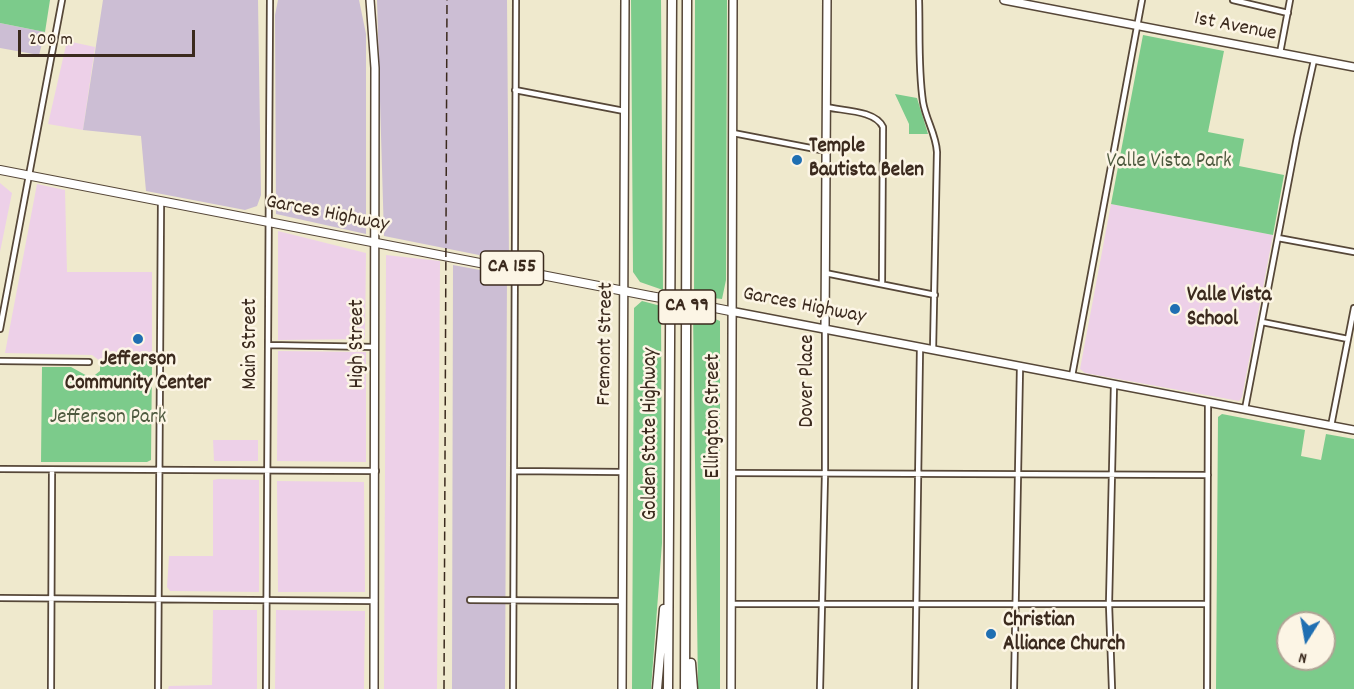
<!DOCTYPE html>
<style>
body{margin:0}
#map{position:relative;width:1354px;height:689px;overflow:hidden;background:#efe9cd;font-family:Dekko,sans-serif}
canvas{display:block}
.north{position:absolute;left:1276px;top:611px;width:60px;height:60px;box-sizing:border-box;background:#fcf5e5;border:2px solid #afa495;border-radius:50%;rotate:191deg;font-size:16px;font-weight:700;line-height:24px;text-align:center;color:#3b2a1e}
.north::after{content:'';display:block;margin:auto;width:21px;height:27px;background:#1f6fb2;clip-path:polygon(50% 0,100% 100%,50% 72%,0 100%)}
.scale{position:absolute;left:18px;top:30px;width:177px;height:27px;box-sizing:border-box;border:3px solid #3b2a1e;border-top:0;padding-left:8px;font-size:18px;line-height:21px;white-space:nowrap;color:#3b2a1e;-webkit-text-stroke:4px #fcf5e5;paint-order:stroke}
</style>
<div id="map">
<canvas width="1354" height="689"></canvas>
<div class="north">N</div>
<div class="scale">200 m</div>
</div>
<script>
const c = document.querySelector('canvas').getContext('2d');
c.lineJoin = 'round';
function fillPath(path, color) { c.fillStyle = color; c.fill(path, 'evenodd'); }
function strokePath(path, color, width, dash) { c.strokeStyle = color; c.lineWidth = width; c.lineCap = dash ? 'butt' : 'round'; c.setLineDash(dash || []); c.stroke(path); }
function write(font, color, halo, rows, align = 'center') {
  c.font = font + ' Dekko,sans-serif'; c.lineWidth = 5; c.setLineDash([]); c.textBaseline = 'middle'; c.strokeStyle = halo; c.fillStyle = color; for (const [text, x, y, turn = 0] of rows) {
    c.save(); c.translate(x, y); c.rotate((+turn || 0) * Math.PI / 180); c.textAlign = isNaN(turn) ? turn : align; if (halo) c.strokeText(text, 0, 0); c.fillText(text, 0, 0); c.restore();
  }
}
const built = new Path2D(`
 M67 41 95 47 83 130 48 124Z
 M0 183 12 193 0 252Z
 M37 184 65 190 67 272H152V361H100L92 355 5 353Z
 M1111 204 1273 235 1242 397 1239 401 1085 373 1080 369Z
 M278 231 366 253 365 339 278 340Z
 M386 255 440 261 437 689H384Z
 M278 351 366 352V462L277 461Z
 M213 440H258V461H214Z
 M219 479 259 480V592L170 591 167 587 169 556H213V480Z
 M277 481 364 482 365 592H278Z
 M213 610H257V689H168L169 686 212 685Z
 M276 610 365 611 364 689H275Z`);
const industrial = new Path2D(`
 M103 0H258L261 195 257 206 245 210 146 191 141 136 83 130Z
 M278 0H359L366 34V234L276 214 275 15Z
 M377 0H507L509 261 384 236Z
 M0 23 45 32 39 55 0 48Z
 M453 265 507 275 505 689H452Z`);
const green = new Path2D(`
 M0 0H50L45 32 0 23Z
 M631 0H661L663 290 640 282 633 272Z
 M695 0H727L726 280 722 299 694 296Z
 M1143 35 1224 51 1208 132 1244 139 1239 166 1284 175 1273 235 1111 204Z
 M895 94 917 98 928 134H909V124Z
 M642 301 661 306 662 543 651 689H632L634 308Z
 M693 310 720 321V689H698Z
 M100 361H152L151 460 147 462H41L42 367H71L91 378 100 371Z
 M1222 414 1305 430 1301 456 1321 460 1326 434 1354 439V689H1216L1218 417ZM1288 623H1324V659H1288Z`);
const street = new Path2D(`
 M919 0C920 34 918 68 923 102 926 120 936 134 937 152L933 350
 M1233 0 1288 13
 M1280 53 1290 0
 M515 90 624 111
 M826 107C843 111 875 110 883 127L882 284
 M733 133 826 151
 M1278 238 1354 252
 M825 273 935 295
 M1262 322 1348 339
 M0 329 62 0
 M268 345 375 347
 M0 361 89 362
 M1072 376 1142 0
 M1245 409 1297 137 1314 60
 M1331 426 1354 308
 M0 469 376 471
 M514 471 622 472
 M731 473 1208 475
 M0 598 375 601
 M470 600 621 601
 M731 604H1207
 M51 689 52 470
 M158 689 161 201
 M266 689 270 0
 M513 689 516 0
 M820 689 825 474V329
 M915 689 920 348
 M1014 689 1020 367
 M1112 689 1109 604 1114 384
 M1207 689 1208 402`);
const secondary = new Path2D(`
 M370 0 375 68 374 689
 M1004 0 1354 67
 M730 311 1354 430
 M825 329 827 0
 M622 689 625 0
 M731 689 733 0`);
const primary = new Path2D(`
 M0 170 650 296
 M705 306 730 311`);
const highway = new Path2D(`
 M691 663 693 689
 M657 689 664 609
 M668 689 672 0
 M685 689 687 0`);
const rail = new Path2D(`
 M444 689 447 0`);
const primaryBridge = new Path2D(`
 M650 296 705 306`);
const markers = [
 [797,160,6,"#1f6fb2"],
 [1175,309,6,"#1f6fb2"],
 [138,339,6,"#1f6fb2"],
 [991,634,6,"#1f6fb2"]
];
const shields = [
 [512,268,63],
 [687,307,57]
];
const shieldNames = [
 ["CA 155",512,268],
 ["CA 99",687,307]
];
const streetNames = [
 ["1st Avenue",1235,28,11],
 ["Garces Highway",327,215,11],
 ["Garces Highway",804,307,11],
 ["Main Street",252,344,-90],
 ["High Street",359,344,-90],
 ["Fremont Street",607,344,-89],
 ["Dover Place",809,381,-90],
 ["Ellington Street",715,416,-90],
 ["Golden State Highway",652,434,-90]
];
const poiNames = [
 ["Temple",809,148],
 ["Bautista Belen",809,172],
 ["Valle Vista",1187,297],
 ["School",1187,321],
 ["Jefferson",138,361,"center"],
 ["Community Center",138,385,"center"],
 ["Christian",1003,622],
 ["Alliance Church",1003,646]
];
const parkNames = [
 ["Valle Vista Park",1169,163],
 ["Jefferson Park",108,419]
];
fillPath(built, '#edd0e8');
fillPath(industrial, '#ccbed4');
fillPath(green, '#7ccb8b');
strokePath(street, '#564738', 8);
strokePath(secondary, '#564738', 10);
strokePath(primary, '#564738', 10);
strokePath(highway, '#564738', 11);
strokePath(street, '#fff', 4.5);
strokePath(secondary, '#fff', 7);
strokePath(primary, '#fff', 8);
strokePath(highway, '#fff', 8);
strokePath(rail, '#3b2a1e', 1.5, [9, 4.5]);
strokePath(primaryBridge, '#564738', 10, []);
strokePath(primaryBridge, '#fff', 8);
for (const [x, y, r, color] of markers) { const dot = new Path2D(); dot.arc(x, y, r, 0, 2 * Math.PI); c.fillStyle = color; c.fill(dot); strokePath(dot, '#fcf5e5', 2); }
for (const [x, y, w] of shields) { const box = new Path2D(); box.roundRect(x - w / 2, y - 17, w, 34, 4.5); c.fillStyle = '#fcf5e5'; c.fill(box); strokePath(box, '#3b2a1e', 1.5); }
write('bold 20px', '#3b2a1e', null, shieldNames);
write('21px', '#3b2a1e', '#fcf5e5', streetNames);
write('bold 21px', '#3b2a1e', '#fcf5e5', poiNames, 'left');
write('21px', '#4e5a3f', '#fcf5e5', parkNames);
</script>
